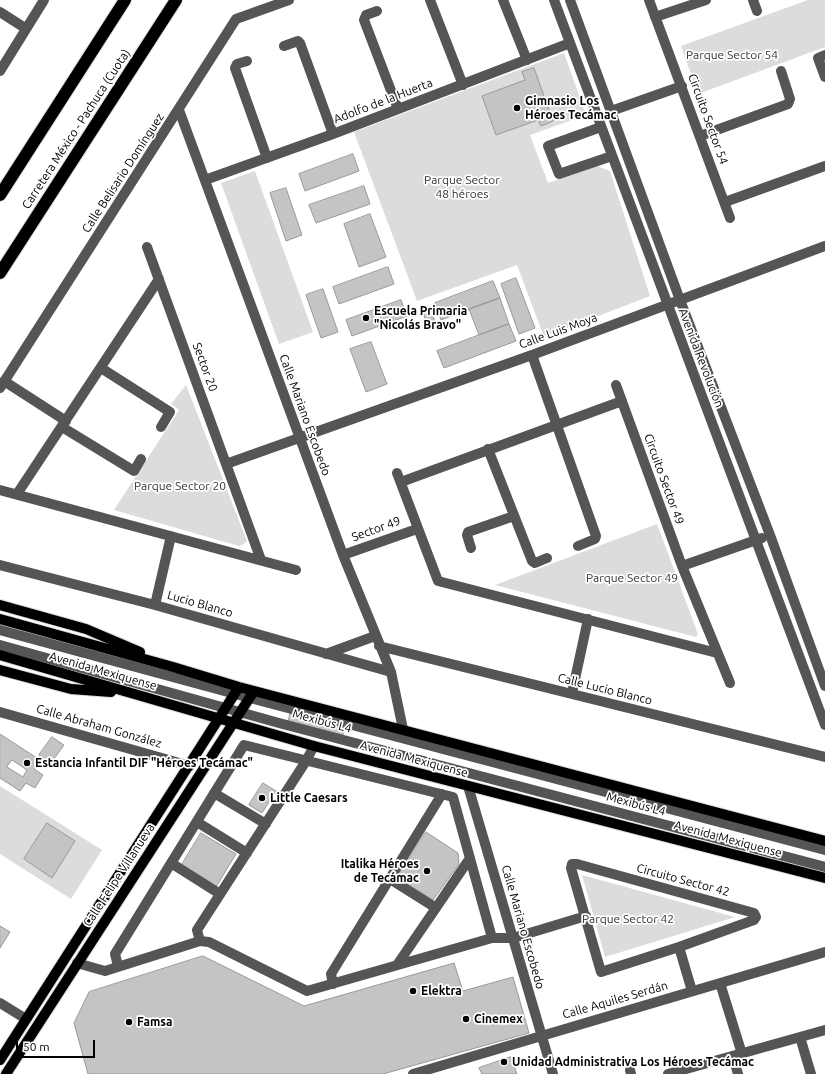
<!DOCTYPE html>
<meta charset="utf-8">
<style>
body{margin:0}
#map{position:relative;width:825px;height:1074px;overflow:hidden;background:#fff;font-family:Ubuntu,sans-serif}
canvas{display:block}
.scale{position:absolute;left:16px;top:1040px;width:79px;height:18px;box-sizing:border-box;border:2px solid #000;border-top:0;padding-left:5px;font-size:12px;line-height:14px;white-space:nowrap;color:#000;-webkit-text-stroke:3px #fff;paint-order:stroke}
</style>
<div id="map">
<canvas width="825" height="1074"></canvas>
<div class="scale">50 m</div>
</div>
<script>
const c = document.querySelector('canvas').getContext('2d');
c.lineJoin = 'round';
function fillPath(path, color) { c.fillStyle = color; c.fill(path, 'evenodd'); }
function strokePath(path, color, width, dash) { c.strokeStyle = color; c.lineWidth = width; c.lineCap = dash ? 'butt' : 'round'; c.setLineDash(dash || []); c.stroke(path); }
function write(font, color, halo, rows, align = 'center') {
  c.font = font + ' Ubuntu,sans-serif'; c.lineWidth = 3.5; c.setLineDash([]); c.textBaseline = 'middle'; c.strokeStyle = halo; c.fillStyle = color; for (const [text, x, y, turn = 0] of rows) {
    c.save(); c.translate(x, y); c.rotate((+turn || 0) * Math.PI / 180); c.textAlign = isNaN(turn) ? turn : align; if (halo) c.strokeText(text, 0, 0); c.fillText(text, 0, 0); c.restore();
  }
}
const green = new Path2D(`
 M808 0H825V47L698 94 681 46Z
 M564 53 586 115 530 135 548 183 597 166 610 171 650 296 544 337 517 265 417 301 354 132Z
 M255 171 313 332 279 344 221 183Z
 M186 385 247 541 244 544 239 546 114 510 179 410 171 404Z
 M657 524 698 634 696 637 495 585Z
 M0 786 102 850 71 899 0 854Z
 M582 875 735 917 605 957Z`);
const building = new Path2D(`
 M534 68 553 121 541 126 538 120 496 135 482 96 525 80 522 72Z
 M353 154 359 171 305 191 299 174Z
 M364 186 370 204 316 223 309 205Z
 M286 188 302 235 286 241 270 193Z
 M370 214 386 257 359 267 344 224Z
 M388 267 394 284 339 304 333 287Z
 M516 278 535 328 519 334 501 284Z
 M493 281 500 298 441 320 435 303Z
 M323 289 338 332 321 338 306 295Z
 M500 298 509 324 479 335 469 309Z
 M401 300 407 316 352 336 346 320Z
 M430 307 435 322 427 325 422 310Z
 M509 324 516 341 444 368 437 351Z
 M371 342 387 384 366 392 350 349Z
 M291 710 346 724 342 738 288 724Z
 M0 734 40 760 34 769 43 775 35 788 26 783 20 791 0 778ZM12 760 27 770 23 777 7 767Z
 M52 737 64 745 51 763 39 755Z
 M263 783 276 791 262 813 249 805Z
 M47 823 75 841 52 878 24 859Z
 M426 832 458 853 459 864 433 900 397 878Z
 M201 833 236 854 216 887 181 866Z
 M0 926 10 932 0 948Z
 M203 956 304 1006 454 963 463 991 513 977 529 1033 383 1074H88L74 1023 89 992Z
 M511 1057 517 1074H482L479 1068Z`);
const minor = new Path2D(`
 M430 0 463 85
 M503 0 527 60
 M554 0 825 725
 M570 0 680 300 770 535 825 686
 M649 0 730 218
 M753 0 757 11
 M377 11 366 15 364 20 398 109
 M0 12 25 28
 M655 17 706 0
 M284 46 298 41 300 43 333 134
 M825 55 818 58 825 77
 M247 61 237 64 235 68 267 158
 M0 71 44 0
 M179 110 343 555 391 672 403 729
 M611 111 682 86
 M601 127 548 146 559 174 612 156
 M700 136 788 104 790 99 781 71
 M205 180 333 134 570 43
 M725 202 825 166
 M147 247 261 560
 M532 355 596 536 595 539 578 546
 M101 368 170 412 161 427
 M4 381 66 421
 M616 385 682 566 730 683
 M0 388 236 19 289 0
 M62 427 134 471 141 459
 M488 449 532 561 535 563 547 558
 M226 464 532 355 825 246
 M397 473 438 581 717 653
 M401 482 622 401
 M0 490 296 570
 M17 494 159 279
 M471 548 467 535 468 532 514 516
 M343 555 417 529
 M0 565 155 605 391 672
 M682 566 762 538
 M155 605 171 536
 M0 630 250 698 825 850
 M0 645 279 723 825 867
 M379 646 825 757
 M326 654 375 636
 M572 693 588 619
 M0 712 190 766
 M468 786 553 1074
 M214 793 266 824
 M197 822 247 853
 M171 863 220 894
 M572 864H577L754 913 756 917 754 920 679 947 601 972 571 868Z
 M390 879 436 908
 M200 941 197 930 306 761 314 746
 M679 947 692 991
 M77 963 105 971 200 941 209 942 307 991 492 938H513L586 916
 M397 965 470 858
 M118 966 115 954 244 745 453 797 492 938
 M720 983 742 1054
 M333 984 331 974 442 794
 M0 1003 26 1019
 M800 1037 811 1074
 M733 1057 738 1074
 M630 1070 631 1074
 M413 1074 825 952
 M668 1074 825 1030`);
const major = new Path2D(`
 M0 605 86 629 140 652
 M0 619 173 667 239 687 825 841
 M0 655 314 746 825 878
 M0 670 71 689 111 692
 M0 1060 239 687
 M6 1074 254 691`);
const highway = new Path2D(`
 M0 195 125 0
 M0 273 176 0`);
const markers = [
 [517,108,4,"#000"],
 [366,318,4,"#000"],
 [27,763,4,"#000"],
 [262,798,4,"#000"],
 [427,871,4,"#000"],
 [413,991,4,"#000"],
 [466,1019,4,"#000"],
 [129,1022,4,"#000"],
 [504,1062,4,"#000"]
];
const parkNames = [
 ["Parque Sector 54",732,55],
 ["Parque Sector",462,180],
 ["48 héroes",462,194],
 ["Parque Sector 20",180,486],
 ["Parque Sector 49",632,578],
 ["Parque Sector 42",628,919]
];
const streetNames = [
 ["Adolfo de la Huerta",383,101,-21],
 ["Circuito Sector 54",708,119,70],
 ["Carretera México - Pachuca (Cuota)",76,129,-57],
 ["Calle Belisario Domínguez",123,173,-57],
 ["Calle Luis Moya",558,331,-20],
 ["Avenida Revolución",701,358,69],
 ["Sector 20",205,367,70],
 ["Calle Mariano Escobedo",305,415,70],
 ["Circuito Sector 49",664,479,70],
 ["Sector 49",376,529,-20],
 ["Lucio Blanco",200,604,16],
 ["Avenida Mexiquense",103,671,16],
 ["Calle Lucio Blanco",605,689,14],
 ["Mexibús L4",322,721,15],
 ["Calle Abraham González",99,726,16],
 ["Avenida Mexiquense",414,759,15],
 ["Mexibús L4",636,804,15],
 ["Avenida Mexiquense",728,839,15],
 ["Calle Felipe Villanueva",119,875,-57],
 ["Circuito Sector 42",683,880,15],
 ["Calle Mariano Escobedo",523,927,74],
 ["Calle Aquiles Serdán",615,1000,-16]
];
const poiNames = [
 ["Gimnasio Los",525,101],
 ["Héroes Tecámac",525,115],
 ["Escuela Primaria",374,311],
 ["\"Nicolás Bravo\"",374,325],
 ["Estancia Infantil DIF \"Héroes Tecámac\"",35,763],
 ["Little Caesars",270,798],
 ["Italika Héroes",419,864,"right"],
 ["de Tecámac",419,878,"right"],
 ["Elektra",421,991],
 ["Cinemex",474,1019],
 ["Famsa",137,1022],
 ["Unidad Administrativa Los Héroes Tecámac",512,1062]
];
fillPath(green, '#dcdcdc');
fillPath(building, '#c4c4c4');
strokePath(building, '#999', 1);
strokePath(major, '#dbdbdb', 12);
strokePath(highway, '#dbdbdb', 14);
strokePath(minor, '#555', 10);
strokePath(major, '#000', 10);
strokePath(highway, '#000', 12);
for (const [x, y, r, color] of markers) { const dot = new Path2D(); dot.arc(x, y, r, 0, 2 * Math.PI); c.fillStyle = color; c.fill(dot); strokePath(dot, '#fff', 1.5); }
write('12px', '#333', '#fff', parkNames);
write('12px', '#000', '#fff', streetNames);
write('bold 12px', '#000', '#fff', poiNames, 'left');
</script>
